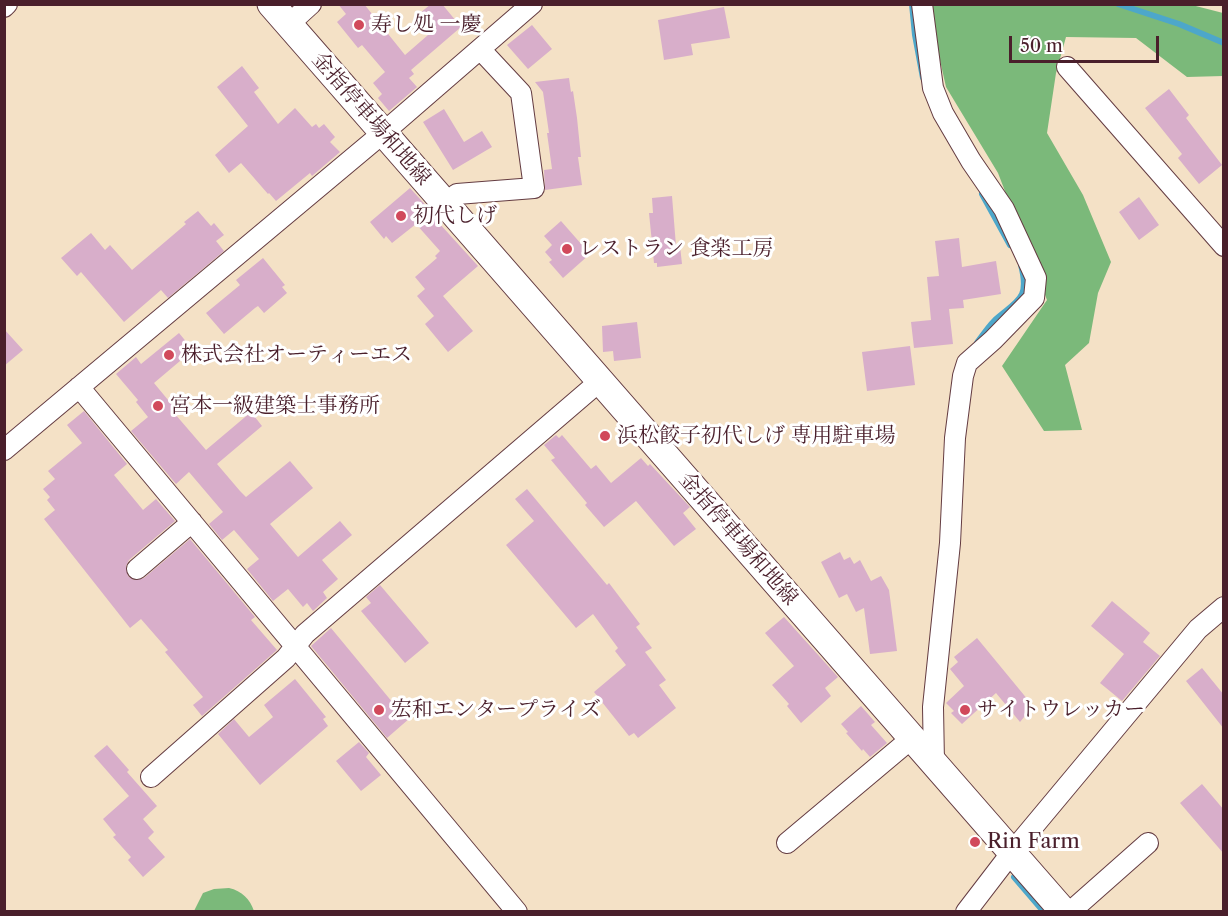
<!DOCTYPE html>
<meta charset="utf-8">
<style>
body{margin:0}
#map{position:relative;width:1228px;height:916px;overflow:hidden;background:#f4e1c6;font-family:"Libre Caslon Text",serif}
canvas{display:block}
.frame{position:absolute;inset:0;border:6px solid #4a1f2b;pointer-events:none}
.scale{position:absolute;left:1009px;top:36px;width:150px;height:27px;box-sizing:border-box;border:3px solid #4a1f2b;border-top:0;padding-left:8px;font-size:18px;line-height:21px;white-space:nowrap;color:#4a1f2b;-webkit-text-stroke:4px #fff;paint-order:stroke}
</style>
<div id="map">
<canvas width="1228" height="916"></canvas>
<div class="frame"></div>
<div class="scale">50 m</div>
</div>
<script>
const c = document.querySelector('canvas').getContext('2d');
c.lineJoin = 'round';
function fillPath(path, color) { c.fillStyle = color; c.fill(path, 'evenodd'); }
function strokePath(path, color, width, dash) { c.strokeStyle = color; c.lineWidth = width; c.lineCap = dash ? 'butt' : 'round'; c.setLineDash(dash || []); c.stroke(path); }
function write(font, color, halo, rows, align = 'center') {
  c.font = font + ' "Libre Caslon Text","Noto Serif JP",serif'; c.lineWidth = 6; c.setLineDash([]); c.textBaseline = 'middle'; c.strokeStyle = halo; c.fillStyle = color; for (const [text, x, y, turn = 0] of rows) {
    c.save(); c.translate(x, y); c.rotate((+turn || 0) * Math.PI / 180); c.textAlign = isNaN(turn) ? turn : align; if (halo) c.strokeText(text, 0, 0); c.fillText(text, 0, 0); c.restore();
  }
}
const forest = new Path2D(`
 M1188 4 1223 13V76L1187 77 1136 38 1066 37 1056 73 1047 133 1083 195 1111 262 1098 293 1089 343 1065 365 1082 430 1044 431 1002 366 1047 300 998 173 946 87 931 20 930 5Z
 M229 888C242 891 250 899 254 911H194L203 893 214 889Z`);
const stream = new Path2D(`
 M912 4 915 35 923 78
 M1118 4 1179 24 1224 43
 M982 194 1010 245
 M977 343C982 336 988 327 995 320 1018 300 1030 299 1021 265
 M1014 877 1044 912`);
const building = new Path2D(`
 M338 4H364L405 55 428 35 414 18 431 4H442L461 27 411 70 414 74 409 78 417 87 389 111 378 98 382 94 373 83 385 72 362 45 358 48 337 22 346 14Z
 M724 7 730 38 691 44 693 55 664 60 658 20Z
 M532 25 552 49 528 69 507 45Z
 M242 66 259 88 254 92 278 124 295 108 312 127 316 124 319 128 324 124 335 137 330 142 340 152 312 176 310 173 276 201 269 193 268 194 241 163 229 173 215 155 248 126 217 87Z
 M569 78 571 92 573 91 577 118 581 157H578L582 185 545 190 544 170 552 169 547 133H549L543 92 535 82Z
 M1169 89 1189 115 1186 118 1222 165 1199 184 1178 158 1182 154 1145 108Z
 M444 109 464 142 482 131 492 147 453 170 423 122Z
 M410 188 431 211 429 212 478 266 443 296 473 331 448 352 425 324 434 316 417 296 425 289 415 277 437 258 435 256 440 251 416 224 392 243 386 236 384 239 370 222Z
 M672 196 676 246H680L682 264 657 267V263H654L649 213H653L652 198Z
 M1139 197 1159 225 1139 240 1119 212Z
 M198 211 211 226 214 223 224 235 216 241 224 251 168 298 161 290 124 322 81 272 77 276 61 258 91 233 105 250 110 245 132 270 186 224 184 222Z
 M561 221 590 254 563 278 549 262 552 260 545 252 552 245 544 236Z
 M959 238 962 267 996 261 1001 294 963 300 964 308 949 309 953 344 914 348 911 322 931 320 927 277 939 276 935 241Z
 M263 258 285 285 282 287 287 293 264 313 258 306 255 308 224 334 206 313 240 285 236 280Z
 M637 322 641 358 614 361 613 351 603 352 602 326Z
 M4 329 23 350 4 366Z
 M179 333 193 350 154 383 178 412 175 414 206 450 251 412 262 426 217 464 240 491 246 497 290 461 313 488 270 524 298 557 340 521 352 535 322 560 338 579 323 592 327 598 313 611 307 603 303 607 288 589 273 601 247 569 259 559 234 530 222 540 209 524 223 512 189 472 176 484 131 431 148 417 136 402 138 400 116 374 136 357 141 364Z
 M910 346 915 385 867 391 862 352Z
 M84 411 127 464 114 475 143 510 156 499 175 521 129 560 126 566 128 576 134 580 144 578 190 539 255 617 251 620 277 650 202 716 193 705 203 697 165 652 168 650 141 619 130 628 44 519 55 510 47 500 50 497 43 489 55 479 48 471 82 443 67 425Z
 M556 435 559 438 562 435 591 469 596 465 611 483 641 458 648 466 650 464 690 507 683 513 696 529 674 546 636 501 604 527 585 505 587 503 551 460 555 458 544 445Z
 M527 489 607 585 609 583 640 624 636 627 652 648 645 652 666 680 659 685 676 708 638 738 634 733 629 736 594 692 626 665 615 651 618 648 593 614 576 628 506 545 534 521 515 499Z
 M840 552 844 560 850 557 854 564 860 560 871 581 881 576 889 590 897 651 870 654 864 608 856 612 847 594 839 598 821 562Z
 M380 585 429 643 405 663 361 611 371 603 366 597Z
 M1112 601 1150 633 1143 642 1160 656 1122 701 1100 683 1124 654 1091 626Z
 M784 617 838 677 825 688 831 696 801 723 787 706 789 704 772 685 794 666 765 633Z
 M331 628 398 709 400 707 410 718 387 738 311 646Z
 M977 638 1033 706 1020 722 996 693 962 724 951 713 954 711 946 703 964 686 950 669 958 662 954 657Z
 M1202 668 1224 695V729L1186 681Z
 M295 679 326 717 323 719 328 726 260 785 218 734 234 719 249 737 273 717 264 705Z
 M861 706 875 722 871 725 887 743 870 757 863 749 862 751 846 733 848 732 841 724Z
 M359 742 369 753 366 757 381 775 361 791 336 761Z
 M107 745 129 770 127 772 157 806 143 819 154 832 148 838 165 857 143 877 128 860 131 857 113 837 116 835 103 819 129 796 94 756Z
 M1202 784 1224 810V854L1180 803Z`);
const minor = new Path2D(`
 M922 4 933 88 943 113 971 161 1004 209 1036 278 1034 298 993 340 967 363 963 376 955 438 950 543 933 707 934 763
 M4 7 7 4
 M288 25 311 4
 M1067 67 1224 246
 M445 204 457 194 534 188 521 93 480 49
 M79 387 517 912
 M4 450 383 133 532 4
 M137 569 192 522
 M151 777 286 658 305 634 600 381
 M787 843 912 738
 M966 912 1012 852 1198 629 1224 607
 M1070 912 1148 843`);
const secondary = new Path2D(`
 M271 4 1064 912`);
const markers = [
 [359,25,6,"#d1495b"],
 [401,216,6,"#d1495b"],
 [567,249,6,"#d1495b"],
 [169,355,6,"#d1495b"],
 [158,406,6,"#d1495b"],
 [605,436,6,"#d1495b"],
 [379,710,6,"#d1495b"],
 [965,710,6,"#d1495b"],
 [975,842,6,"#d1495b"]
];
const poiNames = [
 ["寿し処 一慶",371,25],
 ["初代しげ",413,216],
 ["レストラン 食楽工房",579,249],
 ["株式会社オーティーエス",181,355],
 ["宮本一級建築士事務所",170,406],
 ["浜松餃子初代しげ 専用駐車場",617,436],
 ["宏和エンタープライズ",391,710],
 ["サイトウレッカー",977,710],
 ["Rin Farm",987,842]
];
const streetNames = [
 ["金指停車場和地線",371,119,49],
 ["金指停車場和地線",738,539,49]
];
fillPath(forest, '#7bb97a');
strokePath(stream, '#4da7ca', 6);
fillPath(building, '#d8aeca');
strokePath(minor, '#643c42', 22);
strokePath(secondary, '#643c42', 29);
strokePath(minor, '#fff', 20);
strokePath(secondary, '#fff', 27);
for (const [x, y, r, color] of markers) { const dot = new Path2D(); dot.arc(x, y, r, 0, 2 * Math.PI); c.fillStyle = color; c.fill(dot); strokePath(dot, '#fff', 2); }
write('21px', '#4a1f2b', '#fff', poiNames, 'left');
write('21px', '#4a1f2b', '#fff', streetNames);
</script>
